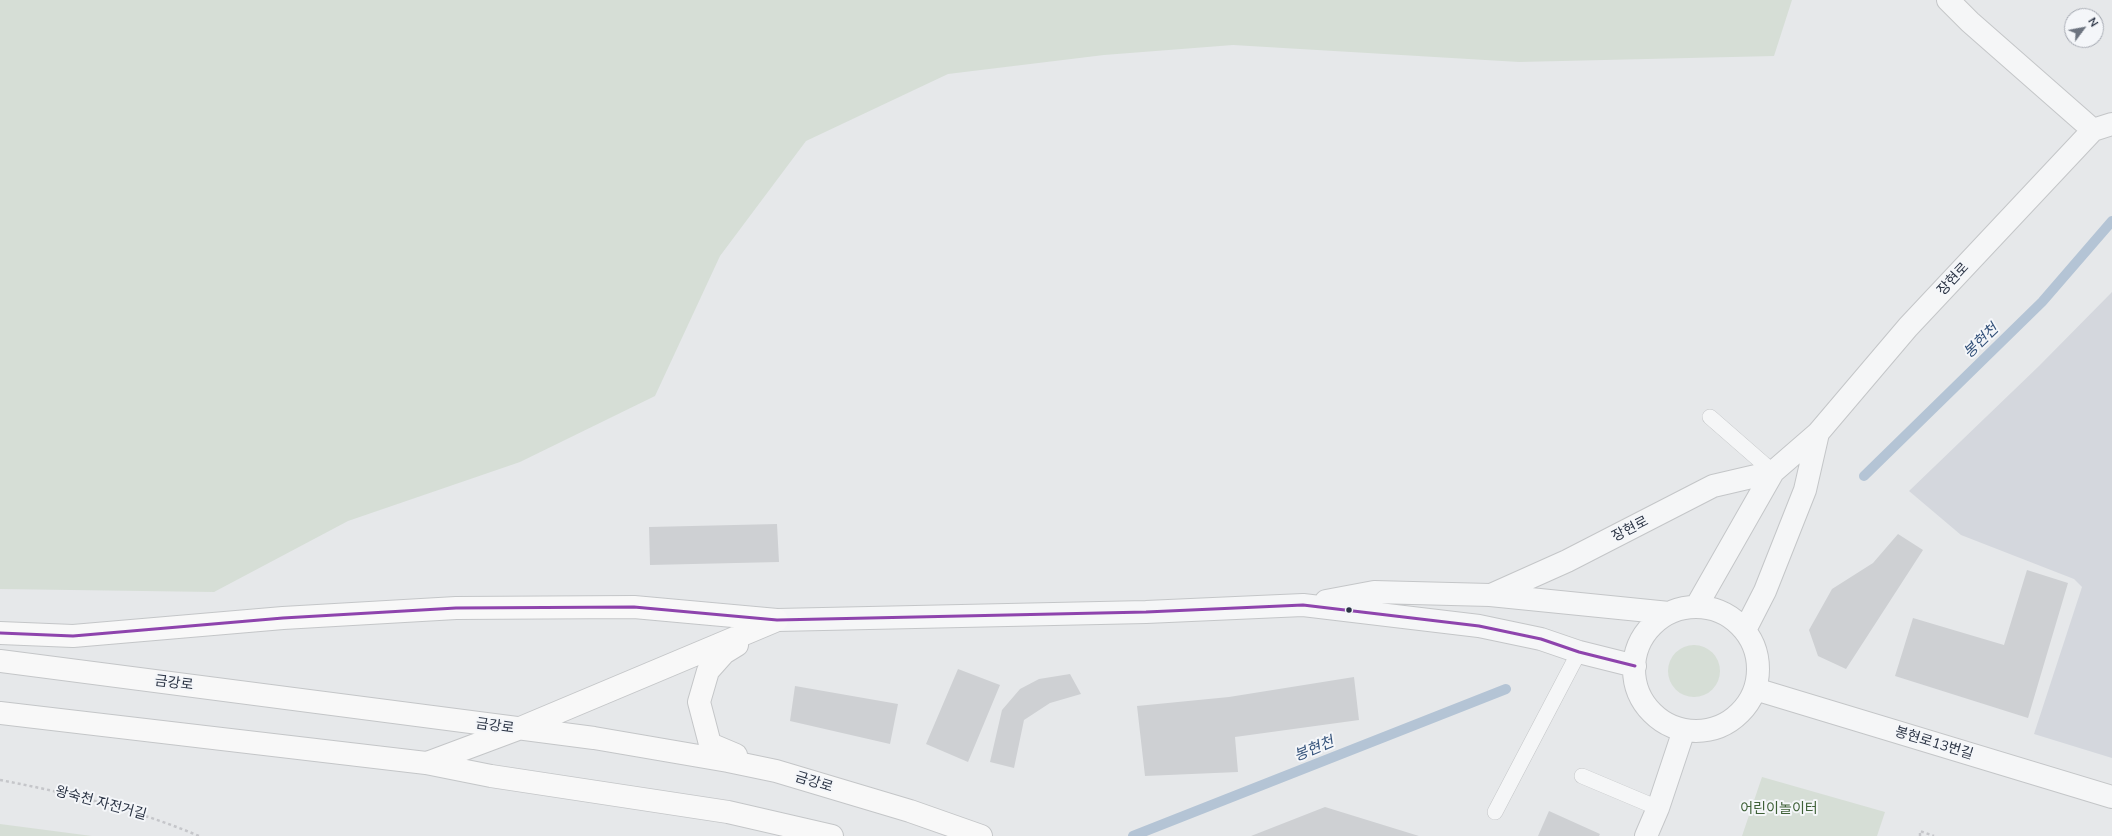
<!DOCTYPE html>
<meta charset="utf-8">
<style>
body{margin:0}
#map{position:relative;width:2112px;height:836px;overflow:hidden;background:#e6e8ea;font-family:Mulish,sans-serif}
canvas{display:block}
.north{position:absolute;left:2064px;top:8px;width:40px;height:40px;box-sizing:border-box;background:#f4f6f9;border:1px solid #a4a8b1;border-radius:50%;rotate:58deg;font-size:11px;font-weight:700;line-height:16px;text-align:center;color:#2b3445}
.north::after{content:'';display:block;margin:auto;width:14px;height:18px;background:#6c737f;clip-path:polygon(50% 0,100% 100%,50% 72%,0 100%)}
</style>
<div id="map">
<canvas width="2112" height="836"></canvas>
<div class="north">N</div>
</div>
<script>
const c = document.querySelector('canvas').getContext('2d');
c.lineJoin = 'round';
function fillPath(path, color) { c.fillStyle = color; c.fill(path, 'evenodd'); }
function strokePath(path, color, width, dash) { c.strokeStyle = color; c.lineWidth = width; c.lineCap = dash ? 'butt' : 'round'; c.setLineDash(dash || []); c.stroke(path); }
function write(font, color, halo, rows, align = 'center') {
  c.font = font + ' Mulish,"Noto Sans KR",sans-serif'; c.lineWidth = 4; c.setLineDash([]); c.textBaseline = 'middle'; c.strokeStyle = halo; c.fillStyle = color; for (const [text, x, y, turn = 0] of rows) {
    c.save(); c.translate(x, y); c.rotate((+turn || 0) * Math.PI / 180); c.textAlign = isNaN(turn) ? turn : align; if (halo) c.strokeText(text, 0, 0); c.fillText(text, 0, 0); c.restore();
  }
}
const built = new Path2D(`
 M2112 292V758L2034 734 2082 587 2074 579 1961 535 1909 491 2039 366Z`);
const green = new Path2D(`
 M0 0H1792L1774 56 1519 62 1233 45 1104 55 948 74 806 141 720 256 655 396 520 462 348 521 214 592 0 589Z
 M1668 671a26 26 0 1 1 52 0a26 26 0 1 1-52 0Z
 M1762 777 1885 812 1877 836H1742Z
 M0 824 92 836H0Z`);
const stream = new Path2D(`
 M1864 476 2042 302 2112 221
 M1133 836 1506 689`);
const building = new Path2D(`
 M777 524 779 562 650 565 649 527Z
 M1898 534 1923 550 1846 669 1818 656 1809 630 1832 589 1873 563Z
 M2027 570 2068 583 2028 718 1895 676 1913 618 2004 645Z
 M958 669 1000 685 968 762 926 744Z
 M1070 674 1081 694 1050 703 1024 720 1014 768 990 762 1002 710 1020 689 1039 679Z
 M1354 677 1359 720 1235 737 1238 772 1145 776 1137 706 1229 697Z
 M795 686 898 704 890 744 790 721Z
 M1325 807 1419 836H1251Z
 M1549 811 1600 834 1599 836H1538Z`);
const path = new Path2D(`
 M0 780C68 793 135 809 199 836
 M1920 836V831L1934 836`);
const service = new Path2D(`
 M1710 417 1773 472
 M1582 776 1658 808
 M1495 812 1579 652`);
const minor = new Path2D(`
 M1948 0 1970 22 2093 130
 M1491 595 1567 561 1713 486 1773 472
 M1326 601 1374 592 1490 595 1669 613
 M1696 607 1773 472 1818 433 1908 327 2093 130 2112 124
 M1634 669a62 62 0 1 1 124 0a62 62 0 1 1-124 0Z
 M777 620 1146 612 1303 605 1479 626 1541 639 1579 652 1635 666
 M1745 630 1765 591 1805 490 1818 433
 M1755 689 2112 797
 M1646 836 1658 808 1684 730`);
const secondary = new Path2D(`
 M0 633 73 636 283 618 456 608 634 607 777 620
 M0 661 594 738 728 761 776 771 910 811 981 836
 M0 713 426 763 491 776 728 812 832 836
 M736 755 710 744 699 702 708 671 724 653 737 645
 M427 763 518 729 775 621`);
const bus1 = new Path2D(`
 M0 633 73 636 283 618 456 608 634 607 777 620 1146 612 1303 605 1479 626 1541 639 1579 652 1635 666`);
const markers = [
 [1349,610,3.5,"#2b3445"]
];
const streetNames = [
 ["장현로",1953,279,-47],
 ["장현로",1630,529,-27],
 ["금강로",174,683,7],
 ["금강로",495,726,8],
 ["봉현로13번길",1934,743,17],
 ["금강로",814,782,17],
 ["왕숙천 자전거길",101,803,15]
];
const parkNames = [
 ["어린이놀이터",1779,809]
];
const waterNames = [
 ["봉현천",1981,341,-44],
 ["봉현천",1314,749,-22]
];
fillPath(built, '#d4d7dd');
fillPath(green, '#d6ded6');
strokePath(stream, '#b4c4d5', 10);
fillPath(building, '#ced0d3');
strokePath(service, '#c4c6c8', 16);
strokePath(minor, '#c4c6c8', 24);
strokePath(secondary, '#c4c6c8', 24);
strokePath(path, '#c5c6ca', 2.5, [3, 3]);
strokePath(service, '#f5f6f7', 15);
strokePath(minor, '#f5f6f7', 22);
strokePath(secondary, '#f8f8f8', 22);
strokePath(bus1, '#8e44ad', 3);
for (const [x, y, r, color] of markers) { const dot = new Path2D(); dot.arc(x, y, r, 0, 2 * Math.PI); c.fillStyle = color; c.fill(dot); strokePath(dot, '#f4f6f9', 1.5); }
write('14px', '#2b3445', '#f4f6f9', streetNames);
write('14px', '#3f6138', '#f4f6f9', parkNames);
write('italic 15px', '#34527a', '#f4f6f9', waterNames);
</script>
